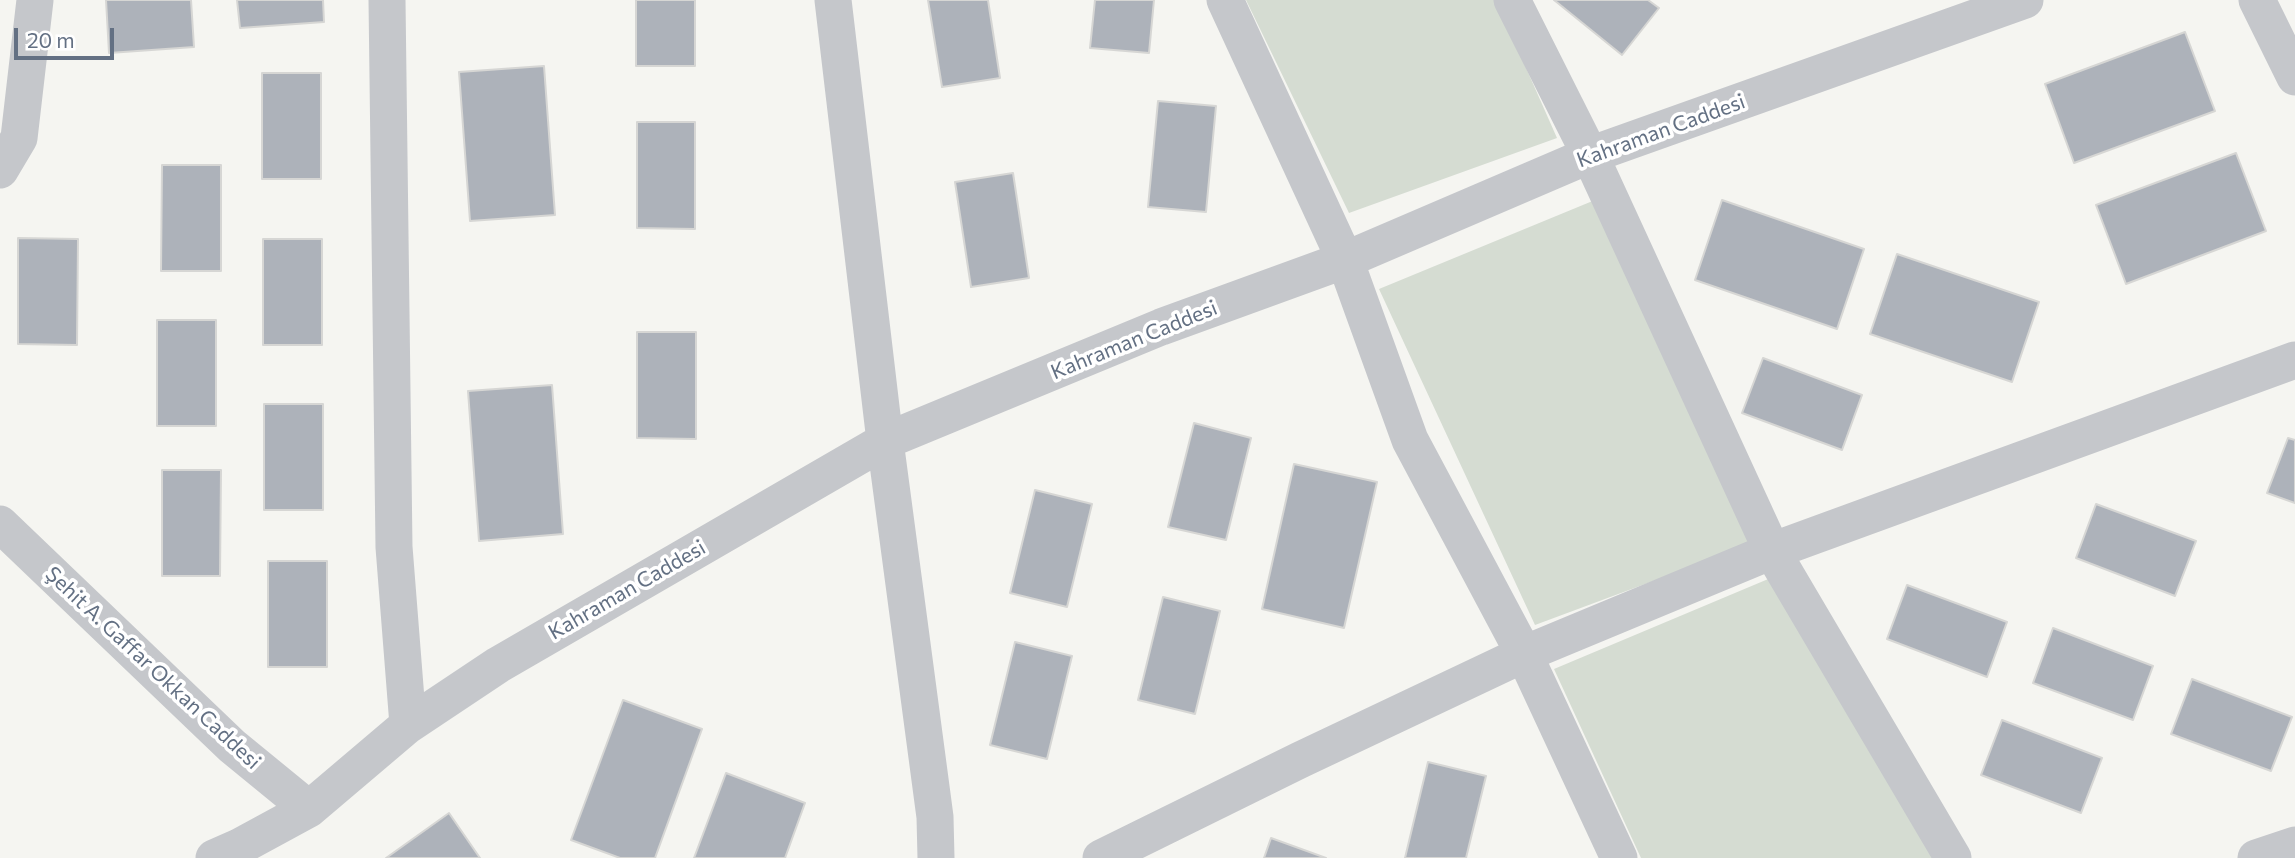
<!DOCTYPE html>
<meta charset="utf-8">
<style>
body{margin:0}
#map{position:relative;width:2295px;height:858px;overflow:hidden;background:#f5f5f1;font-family:Commissioner,sans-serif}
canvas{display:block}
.scale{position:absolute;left:14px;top:28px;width:100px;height:32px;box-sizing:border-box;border:4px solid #637083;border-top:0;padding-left:9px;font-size:21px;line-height:24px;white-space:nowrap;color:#637083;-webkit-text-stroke:5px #fff;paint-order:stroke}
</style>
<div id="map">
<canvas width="2295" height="858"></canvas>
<div class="scale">20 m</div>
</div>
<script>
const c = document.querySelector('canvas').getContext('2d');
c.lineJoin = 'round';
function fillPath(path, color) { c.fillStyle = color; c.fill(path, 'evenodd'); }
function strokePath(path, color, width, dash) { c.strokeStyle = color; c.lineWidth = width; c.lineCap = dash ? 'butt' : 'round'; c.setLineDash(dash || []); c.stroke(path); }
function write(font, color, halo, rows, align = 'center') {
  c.font = font + ' Commissioner,sans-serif'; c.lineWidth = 7; c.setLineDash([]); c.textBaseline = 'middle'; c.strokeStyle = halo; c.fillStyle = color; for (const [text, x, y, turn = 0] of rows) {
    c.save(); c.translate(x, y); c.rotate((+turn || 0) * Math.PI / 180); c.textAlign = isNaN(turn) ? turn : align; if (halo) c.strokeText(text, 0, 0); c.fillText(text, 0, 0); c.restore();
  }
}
const green = new Path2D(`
 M1246 0H1496L1557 138 1349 213Z
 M1595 200 1750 545 1535 625 1379 289Z
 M1773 577 1933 858H1641L1554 669Z`);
const building = new Path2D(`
 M106 0H191L194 47 109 53Z
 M237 0H323L324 22 240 28Z
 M636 0H695V66H636Z
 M928 0H988L1000 78 942 87Z
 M1095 0H1154L1149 53 1090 48Z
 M1554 0H1648L1659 8 1622 55Z
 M2185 32 2215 111 2074 163 2045 84Z
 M544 66 555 215 470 221 459 72Z
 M262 73H321V179H262Z
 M1158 101 1216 106 1206 212 1148 207Z
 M637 122H695V229L637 228Z
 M2236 153 2266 231 2126 284 2096 205Z
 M162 165H221V271H161Z
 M1013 173 1029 278 971 287 955 182Z
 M1722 200 1864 249 1837 329 1695 280Z
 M18 238 78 239 77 345 18 344Z
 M263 239H322V345H263Z
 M1897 254 2039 302 2012 382 1870 334Z
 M157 320H216V426H157Z
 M637 332H696V439L637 438Z
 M1763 358 1862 395 1842 450 1742 413Z
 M552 385 563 534 479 541 468 391Z
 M264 404H323V510H264Z
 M1194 423 1251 438 1226 540 1168 527Z
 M2288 438 2295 440V503L2267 493Z
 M1294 464 1377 482 1344 628 1262 609Z
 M162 470H221L220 576H162Z
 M1035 490 1092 504 1067 607 1010 593Z
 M2096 504 2196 541 2175 596 2076 558Z
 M268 561H327V667H268Z
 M1907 585 2007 622 1987 677 1887 639Z
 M1163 597 1220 611 1195 714 1138 700Z
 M2053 628 2153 666 2133 720 2033 683Z
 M1015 642 1072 656 1047 759 990 745Z
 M2192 679 2292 717 2271 771 2171 734Z
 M623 700 702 729 655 858H620L571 840Z
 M2002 720 2102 758 2081 813 1981 775Z
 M1428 762 1486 776 1466 858H1405Z
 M726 773 805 803 785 858H694Z
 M449 813 480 858H386Z
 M1271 838 1326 858H1264Z`);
const minor = new Path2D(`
 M387 0 394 547 408 725
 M833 0 885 441 935 817 936 858
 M1225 0 1345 260 1410 440 1524 654 1619 858
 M1512 0 1590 155 1772 551 1953 858
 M2257 0 2295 77
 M0 170 19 138 35 0
 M0 524 232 746 309 809
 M214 858 239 847 309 809 408 725 498 665 885 441 1161 327 1345 260 1590 155 2025 0
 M1101 858 1300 760 1524 654 1772 551 2295 360
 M2256 858 2295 845`);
const streetNames = [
 ["Kahraman Caddesi",1661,131,-20],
 ["Kahraman Caddesi",1134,340,-22],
 ["Kahraman Caddesi",627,590,-30],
 ["Şehit A. Gaffar Okkan Caddesi",153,668,43]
];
fillPath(green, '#d5dcd2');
fillPath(building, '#adb2ba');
strokePath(building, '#d6d6d4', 2);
strokePath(minor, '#c5c7cb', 37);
write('21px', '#637083', '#fff', streetNames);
</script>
